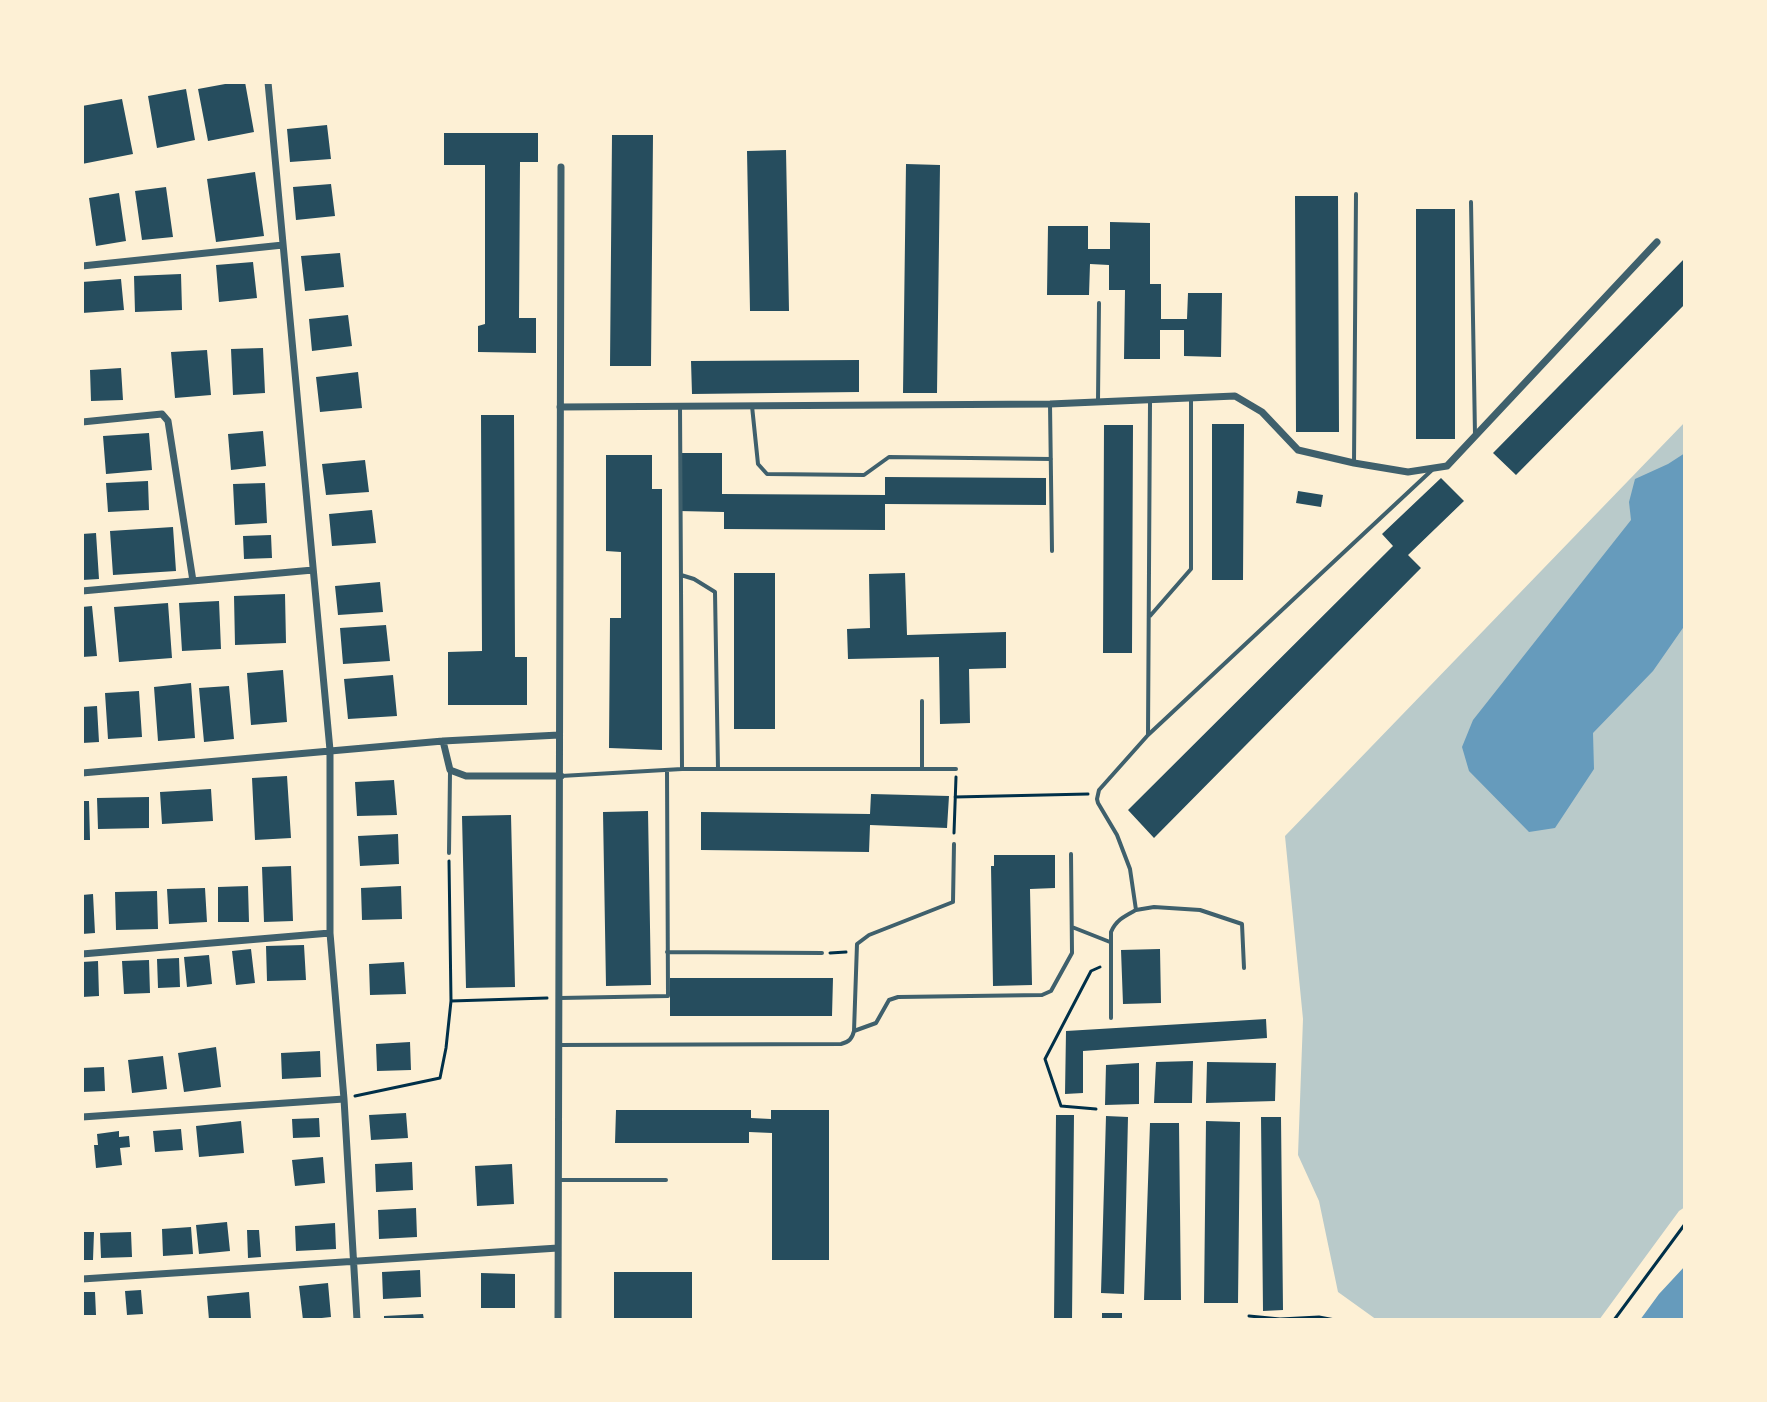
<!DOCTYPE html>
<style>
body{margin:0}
#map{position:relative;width:1767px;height:1402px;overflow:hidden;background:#fdf0d5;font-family:"PT Sans",sans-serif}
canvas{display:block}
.frame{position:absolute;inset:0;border:84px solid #fdf0d5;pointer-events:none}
</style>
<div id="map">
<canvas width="1767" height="1402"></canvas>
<div class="frame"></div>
</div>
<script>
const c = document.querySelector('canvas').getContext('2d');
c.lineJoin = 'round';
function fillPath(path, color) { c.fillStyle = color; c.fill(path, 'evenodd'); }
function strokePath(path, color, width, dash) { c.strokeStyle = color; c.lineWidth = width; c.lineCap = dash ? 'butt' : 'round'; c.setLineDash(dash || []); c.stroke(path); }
const green = new Path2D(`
 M1685 422V1207L1679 1211 1599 1320H1377L1338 1292 1319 1201 1298 1155 1303 1019 1285 836Z`);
const water = new Path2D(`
 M1685 453V625L1653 671 1593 733 1594 769 1555 828 1529 832 1469 771 1462 747 1473 720 1631 520 1629 502 1635 479 1668 464Z
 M1685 1266V1320H1640L1659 1294Z`);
const building = new Path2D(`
 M236 82H245L254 132 208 141 198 89Z
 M186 89 195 140 157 148 148 96Z
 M122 99 133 154 82 164V106Z
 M327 125 331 159 290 162 287 129Z
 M444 133H538V162H520L519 318H536V353L478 352V326L485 324V165H444Z
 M612 135H653L651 366H610Z
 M786 150 789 311H750L747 151Z
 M906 164 940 165 937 393H903Z
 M255 172 264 236 216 242 207 179Z
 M331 184 335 216 296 220 293 187Z
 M166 187 173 237 142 240 135 191Z
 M119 193 126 241 96 246 89 198Z
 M1295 196H1338L1339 432H1296Z
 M1416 209H1455V439H1416Z
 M1110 222 1150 223V284H1161V319H1187L1188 293H1222L1221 357 1184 356V330H1160V359H1124L1125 290H1109V265L1090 264 1089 295H1047L1048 226H1088V249H1110Z
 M340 253 344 287 305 291 301 256Z
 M1685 258V304L1516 475 1493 453Z
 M253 262 257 298 219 302 216 265Z
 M181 274 182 310 135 312 134 276Z
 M121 279 124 310 82 313V282Z
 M348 315 352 346 312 351 309 319Z
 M263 348 265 393 233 395 231 349Z
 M207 350 211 395 175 398 171 352Z
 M859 360V392L692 394 691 361Z
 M121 368 123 400 91 401 90 370Z
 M358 372 362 408 320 412 316 377Z
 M481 415H514L515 657H527V705H448V652L482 651Z
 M1212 424H1244L1243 580H1212Z
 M1104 425H1133L1132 653H1103Z
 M263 431 266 466 231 470 228 434Z
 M149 433 152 470 106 474 103 436Z
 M679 453H722V494L885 495V477L1046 478V505L885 504V530L724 529V512L679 511Z
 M606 455H652V489H662V750L609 748 610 618H621V552L606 551Z
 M365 460 369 492 326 495 322 464Z
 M1441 478 1464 501 1408 555 1421 568 1154 838 1128 810 1393 546 1382 534Z
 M148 481 149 510 108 512 106 483Z
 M265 483 267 523 235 525 233 484Z
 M1298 491 1323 495 1321 507 1296 503Z
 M372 510 376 543 332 546 329 514Z
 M173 527 176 571 113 575 110 531Z
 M96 533 99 579 82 580V534Z
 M271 535 272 558 244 559 243 536Z
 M734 573H775V729H734Z
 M905 573 907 635 1006 632V668L969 669 970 723 940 724 939 657 848 659 847 629 870 628 869 574Z
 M380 582 383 612 338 615 335 586Z
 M285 594 286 643 235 645 234 596Z
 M219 601 221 649 182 651 179 603Z
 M168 603 172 658 119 662 114 607Z
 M92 606 97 656 82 657V607Z
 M386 625 390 661 343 664 340 628Z
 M283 670 287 722 251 725 247 673Z
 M393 675 397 716 348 719 344 679Z
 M191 683 195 738 158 741 154 687Z
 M229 686 234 739 204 742 199 688Z
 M139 691 142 737 108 739 105 693Z
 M97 706 99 742 82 743V707Z
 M287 776 291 838 255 840 252 778Z
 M394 780 397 815 357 816 355 782Z
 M211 789 213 821 162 824 160 792Z
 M871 794 949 796 947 828 870 825 869 852 701 850V812L870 814Z
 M149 797V828L98 829 97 798Z
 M82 801H89L90 840H82Z
 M648 811 651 985 606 986 603 812Z
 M511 815 515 987 466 988 462 816Z
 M398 834 399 864 360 866 358 836Z
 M994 855H1055V888L1030 889 1032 985 993 986 991 866H994Z
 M291 866 293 921 264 922 262 867Z
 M248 886 249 922H218V887Z
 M401 886 402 919 362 920 361 888Z
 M205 888 207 922 169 924 167 889Z
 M157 891 158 929 116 930 115 892Z
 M93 894 95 933 82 934V895Z
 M304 945 306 980 267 981 266 946Z
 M251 949 255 983 236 985 232 951Z
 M1160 949 1161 1003 1123 1004 1121 950Z
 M209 955 212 984 187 987 184 957Z
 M179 958 180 987 158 988 157 959Z
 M149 960 150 993 124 994 122 961Z
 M98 961 99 996 82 997V962Z
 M404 962 406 994 370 995 369 964Z
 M670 978H833L832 1016H670Z
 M1266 1019 1267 1038 1083 1051V1093L1065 1094 1066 1031Z
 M410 1042 411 1070 377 1071 376 1044Z
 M216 1047 221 1087 184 1092 178 1053Z
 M320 1051 321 1077 282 1079 281 1053Z
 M163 1056 167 1089 132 1093 128 1060Z
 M1193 1061 1192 1103H1154L1156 1062Z
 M1207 1062 1276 1063 1275 1101 1206 1103Z
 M1139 1063V1104L1105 1105 1106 1065Z
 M104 1067 105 1091 82 1092V1068Z
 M616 1110H751V1118L771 1119V1110H829V1260H772V1133L749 1132V1143H615Z
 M406 1113 408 1138 371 1140 369 1115Z
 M1056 1115H1074L1072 1320H1054Z
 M1106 1116 1128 1117 1124 1294 1101 1293Z
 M1261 1117H1281L1283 1310 1263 1311Z
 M319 1118 320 1137 293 1138 292 1119Z
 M241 1121 244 1153 199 1157 196 1126Z
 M1206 1121 1240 1122 1238 1303H1204Z
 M1150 1123H1179L1181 1300H1144Z
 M181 1129 183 1150 155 1152 153 1131Z
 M119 1131V1137L129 1136 130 1147 120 1148 122 1165 96 1168 94 1145H98L97 1134Z
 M323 1157 325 1183 295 1186 292 1160Z
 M412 1162 413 1190 376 1192 375 1164Z
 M512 1164 514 1204 477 1206 475 1166Z
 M416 1208 417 1237 379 1239 378 1210Z
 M227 1222 230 1251 199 1254 196 1225Z
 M335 1223 336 1249 296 1251 295 1226Z
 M191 1227 193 1254 163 1256 162 1229Z
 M247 1230H259L261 1257 248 1258Z
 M82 1232H94L93 1260H82Z
 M131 1232 132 1257 101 1258 100 1233Z
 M420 1270 421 1297 383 1299 382 1272Z
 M614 1272H692V1320H614Z
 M481 1273 515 1274V1308H481Z
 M328 1283 331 1317 303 1320 299 1286Z
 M141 1290 143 1314 127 1315 125 1291Z
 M82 1292H95L96 1315H82Z
 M249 1292 251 1319 209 1320 207 1296Z
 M1102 1313H1122V1320H1102Z
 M423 1314 424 1320H384V1316Z`);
const path = new Path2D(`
 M955 797 1088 794
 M954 833 956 777
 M449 861 451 1001
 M830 953 846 952
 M355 1096 440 1078 446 1048 451 1001 547 998
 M1096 1109 1061 1106 1045 1059 1091 971 1100 967
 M1249 1316 1280 1319 1319 1317 1335 1320
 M1614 1320 1685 1224`);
const service = new Path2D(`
 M1471 202 1475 435
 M1098 401 1099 303
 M1050 404 1052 551
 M752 406 758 464 767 474 864 475 889 457 1051 459
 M1354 463 1356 194
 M681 575 694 579 715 592 718 769
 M1150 616 1191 569V398
 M1148 735 1150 402
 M682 769H956
 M922 769V701
 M561 776 682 769 680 406
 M449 853 450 772
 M1136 910 1154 907 1200 910 1242 924 1244 968
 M1072 927 1110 942
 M667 952 822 953
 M560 998 668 996 667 770
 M1111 1018V932C1116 920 1125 916 1136 910L1130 869 1117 835 1098 803 1097 799 1099 790 1148 735 1432 470
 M854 1031 876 1023 889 1000 898 997 1042 995 1051 991 1072 953 1071 854
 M558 1045 841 1044C849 1042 852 1039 854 1031L857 944 869 935 953 902 954 844
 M558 1180H666`);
const minor = new Path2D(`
 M268 82 330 750V933L344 1099 357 1320
 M82 266 283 245
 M560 407 1050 404 1235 396 1262 412 1298 450 1354 463 1408 472 1447 466 1657 242
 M82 422 162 414 168 421 193 581
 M82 591 313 570
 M443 741 450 770 466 776H561
 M82 773 443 741 559 735
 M82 954 330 933
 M82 1117 344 1099
 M82 1279 558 1248
 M558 1320 561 167`);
fillPath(green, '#b9caca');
fillPath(water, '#669bbc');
fillPath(building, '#264d5e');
strokePath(path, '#003049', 3);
strokePath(service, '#3f606c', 4);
strokePath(minor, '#3f606c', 7);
</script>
